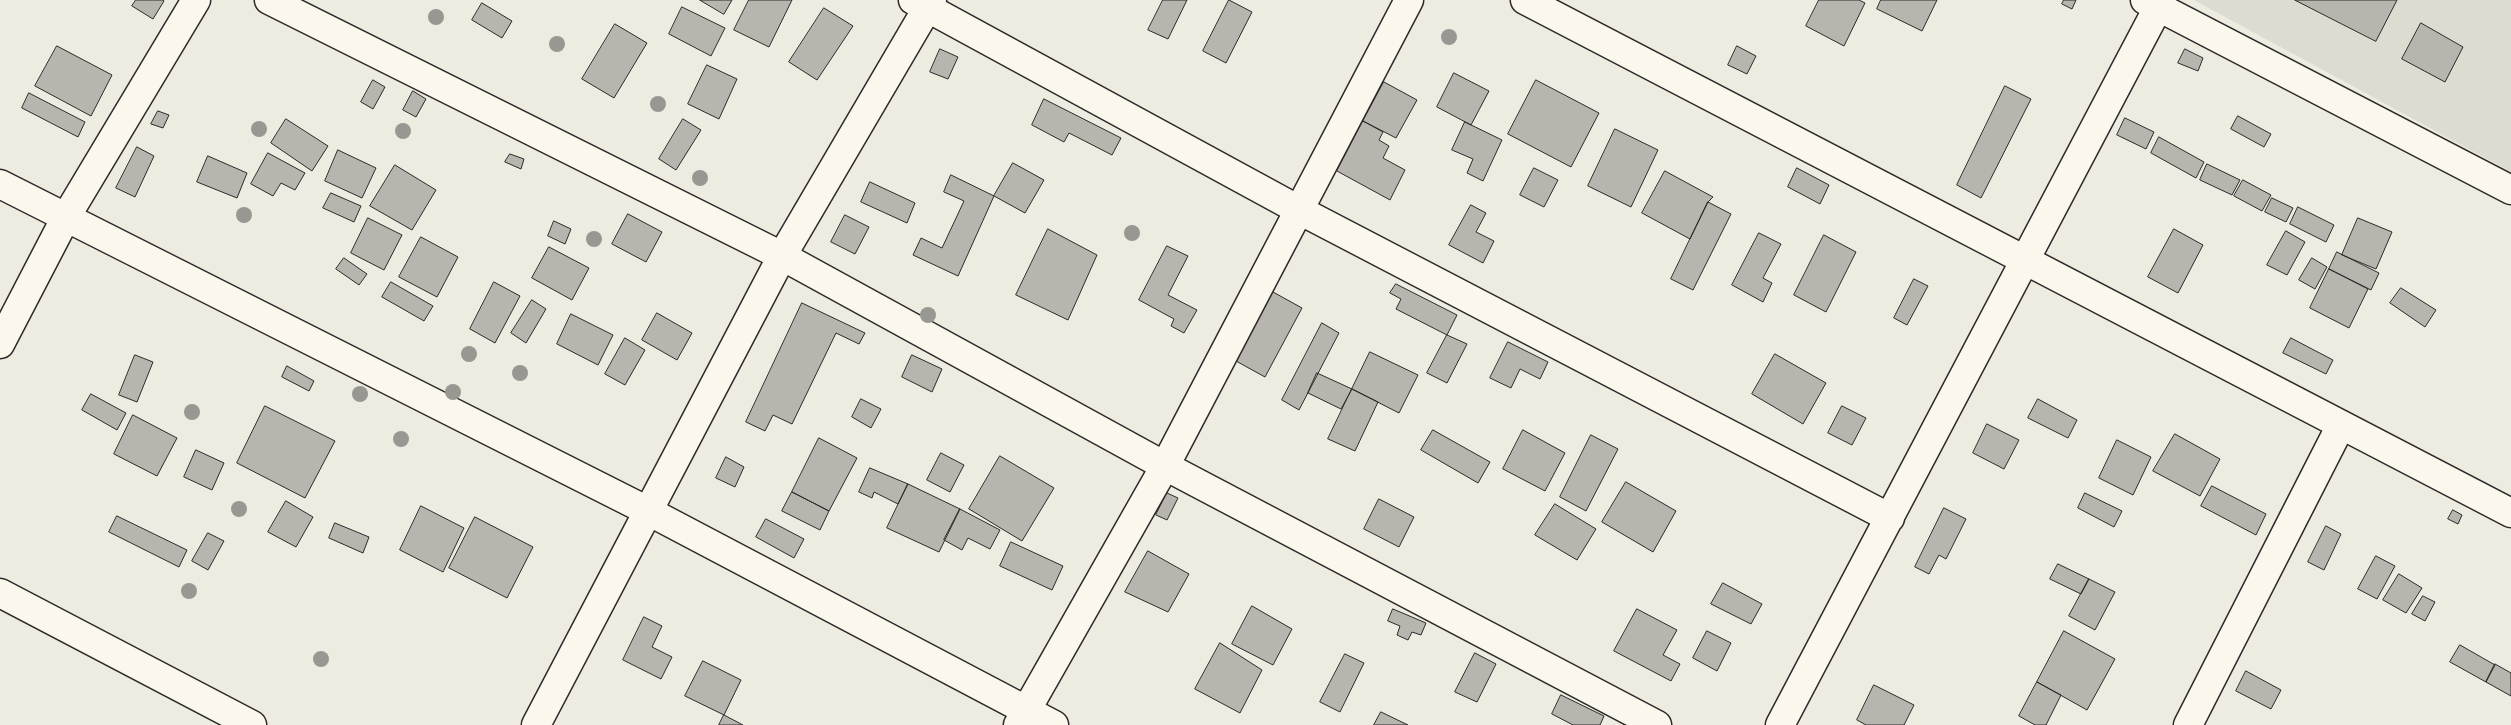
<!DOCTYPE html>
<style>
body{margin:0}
canvas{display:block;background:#eeebe0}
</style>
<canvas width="2511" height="725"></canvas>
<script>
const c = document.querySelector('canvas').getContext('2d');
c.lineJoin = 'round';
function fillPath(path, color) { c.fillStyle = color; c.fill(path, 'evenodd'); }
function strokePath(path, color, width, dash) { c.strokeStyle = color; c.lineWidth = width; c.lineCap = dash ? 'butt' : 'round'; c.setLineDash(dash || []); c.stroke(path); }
const built = new Path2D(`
 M2194 0H2511V172Z`);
const building = new Path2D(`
 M136 0H163L164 1 153 19 132 6Z
 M700 0H732L724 14Z
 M749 0H792L769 47 734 30Z
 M1163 0H1187L1168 39 1148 30Z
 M1229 0 1252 12 1226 63 1203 51Z
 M1819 0H1859L1865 3 1844 46 1806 26Z
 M1881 0H1937L1922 31 1877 9Z
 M2064 0H2076L2072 9 2062 4Z
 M2295 0H2397L2376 41Z
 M482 3 512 21 502 38 472 20Z
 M682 7 725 28 711 56 669 34Z
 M824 8 853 26 817 80 789 62Z
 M2421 23 2463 47 2445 82 2402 59Z
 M615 24 647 43 614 98 582 79Z
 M57 46 112 75 91 116 35 86Z
 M1737 46 1756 56 1747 74 1728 65Z
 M940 49 958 57 948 79 930 72Z
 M2185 49 2203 58 2198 71 2178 63Z
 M707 65 737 79 719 119 688 104Z
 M1454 73 1489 91 1471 125 1437 107Z
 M373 80 385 87 373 109 361 102Z
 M1536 80 1599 113 1571 167 1508 134Z
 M1384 82 1417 100 1396 138 1363 121Z
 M2005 86 2031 99 1981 198 1957 185Z
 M413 91 426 99 416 117 403 110Z
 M29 93 85 122 78 137 22 108Z
 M1044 99 1121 138 1112 155 1069 133 1064 142 1032 125Z
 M158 111 169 115 163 128 151 124Z
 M2238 116 2271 134 2264 147 2231 129Z
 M2125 118 2154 132 2146 149 2117 135Z
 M286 119 328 146 312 171 271 143Z
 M683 119 701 130 676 170 659 159Z
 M1363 121 1383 132 1379 140 1389 146 1383 158 1405 170 1390 200 1337 171Z
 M1465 122 1502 140 1483 181 1467 173 1473 159 1452 150Z
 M1615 129 1658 150 1631 207 1588 186Z
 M2159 137 2204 162 2196 178 2151 153Z
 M137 147 154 156 135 197 116 188Z
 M338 150 376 168 362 198 325 181Z
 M268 153 305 173 295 190 281 183 273 196 251 184Z
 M510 154 524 159 521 169 505 162Z
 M208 156 247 173 237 198 197 182Z
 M1013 163 1044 180 1025 213 994 196Z
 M2207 164 2240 180 2232 195 2200 180Z
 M395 165 436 190 412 230 370 206Z
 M1534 168 1558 180 1544 207 1520 195Z
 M1797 168 1829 185 1820 204 1788 187Z
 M1665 171 1713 197 1708 202 1690 239 1642 213Z
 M951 175 994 196 958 276 913 255 921 238 942 248 964 201 944 192Z
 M2243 180 2271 195 2262 211 2234 196Z
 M870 182 915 203 907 223 861 202Z
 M331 193 361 206 354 222 323 208Z
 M2272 198 2293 208 2286 222 2265 212Z
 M1708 202 1731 214 1693 290 1671 279Z
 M1471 205 1486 213 1476 232 1494 241 1483 263 1449 245Z
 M2298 207 2334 225 2326 242 2290 224Z
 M628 214 662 232 646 262 612 244Z
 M845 215 869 227 855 254 831 242Z
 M368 218 402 235 384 270 351 253Z
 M2358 218 2392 232 2376 269 2342 255Z
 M554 221 571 229 565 244 548 236Z
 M1048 229 1097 255 1068 320 1016 295Z
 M2174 229 2203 245 2178 293 2148 277Z
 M2286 231 2305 242 2287 275 2267 265Z
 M1759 233 1781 244 1763 278 1772 283 1763 302 1732 285Z
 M1824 235 1856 252 1826 312 1794 295Z
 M421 237 458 257 437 297 399 277Z
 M1167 246 1188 256 1168 295 1197 310 1184 333 1171 326 1174 319 1139 300Z
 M549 247 589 268 572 300 532 278Z
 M2337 252 2379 273 2371 290 2329 269Z
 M344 258 367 274 359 285 336 269Z
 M2312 258 2327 267 2315 289 2299 280Z
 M2329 269 2368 289 2349 328 2310 308Z
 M1914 279 1928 286 1907 325 1894 318Z
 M391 282 433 306 424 321 382 297Z
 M494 282 520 296 495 343 470 329Z
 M1396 284 1457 315 1447 335 1396 309 1401 299 1390 293Z
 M2401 288 2436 310 2425 327 2390 303Z
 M1273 292 1302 308 1265 377 1236 361Z
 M532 300 546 309 526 343 511 333Z
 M802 303 865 333 859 344 836 333 792 424 773 415 765 431 746 422Z
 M657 313 692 333 677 360 642 340Z
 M571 314 613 335 598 365 557 344Z
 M1322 323 1339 333 1299 410 1282 400Z
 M1447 335 1467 344 1447 383 1427 373Z
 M625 338 645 350 625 385 605 374Z
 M2291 338 2333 360 2326 374 2283 353Z
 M1508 342 1548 362 1540 379 1520 369 1511 388 1490 378Z
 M1370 352 1418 375 1399 413 1352 389Z
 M1775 354 1826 383 1803 424 1752 394Z
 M135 355 153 362 137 402 119 395Z
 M912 355 942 369 932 392 902 377Z
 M287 366 314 381 309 391 282 377Z
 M1317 373 1352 389 1341 409 1308 393Z
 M1352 389 1378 402 1355 451 1328 439Z
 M91 394 126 413 117 430 82 410Z
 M861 399 881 409 871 428 852 417Z
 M2038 399 2077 420 2068 438 2028 418Z
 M265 406 335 441 305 498 237 463Z
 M1842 406 1866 418 1852 445 1828 433Z
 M133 415 177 438 157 476 114 454Z
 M1987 424 2019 440 2004 469 1973 453Z
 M1433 430 1490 462 1478 483 1421 450Z
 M1523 430 1565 453 1545 491 1503 469Z
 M2175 434 2220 459 2200 496 2153 471Z
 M1591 435 1618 449 1586 511 1560 497Z
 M819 438 857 458 829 511 792 492Z
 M2117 440 2151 457 2133 495 2099 478Z
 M196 450 224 463 212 490 184 477Z
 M941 453 964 465 950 492 927 480Z
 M1000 456 1054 488 1022 541 969 509Z
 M726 457 744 467 735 487 716 478Z
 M870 468 908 484 898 504 874 492 872 498 859 492Z
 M1626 482 1676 511 1653 552 1602 522Z
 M908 484 960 509 939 552 887 528Z
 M2212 486 2266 514 2256 535 2201 506Z
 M792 492 829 511 820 530 782 511Z
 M1167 493 1178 498 1167 520 1156 515Z
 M2085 493 2122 511 2114 527 2078 508Z
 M1379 499 1414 517 1399 547 1364 529Z
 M286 501 313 517 296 547 268 532Z
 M1555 504 1596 529 1577 560 1535 535Z
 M421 506 464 528 443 572 400 550Z
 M1944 508 1966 519 1946 559 1939 555 1929 574 1915 567Z
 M960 509 1000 530 990 549 968 538 962 550 944 540Z
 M2453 510 2462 515 2458 524 2448 519Z
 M117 516 187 550 179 567 109 532Z
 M475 517 533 547 507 598 449 568Z
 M766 519 804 539 794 558 756 537Z
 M335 523 369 537 363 553 329 538Z
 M2326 526 2341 534 2324 570 2308 562Z
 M208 533 224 541 208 570 192 561Z
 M1011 542 1063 566 1052 590 1000 566Z
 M1148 551 1189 574 1168 612 1125 592Z
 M2376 556 2395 566 2377 599 2358 589Z
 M2058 564 2089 579 2081 594 2050 579Z
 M2399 574 2422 588 2406 613 2383 600Z
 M2089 579 2115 592 2095 630 2069 616Z
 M1723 583 1762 604 1751 624 1711 604Z
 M2423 596 2435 602 2425 621 2412 614Z
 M1252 606 1292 629 1273 665 1232 644Z
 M1393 609 1426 623 1421 635 1412 632 1408 640 1397 635 1400 626 1388 621Z
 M1637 609 1677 630 1663 655 1680 664 1671 681 1614 651Z
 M644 617 662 626 652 647 672 657 661 679 623 660Z
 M1707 631 1731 643 1717 671 1693 658Z
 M2064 631 2115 659 2087 710 2037 682Z
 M1220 643 1262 670 1240 713 1195 689Z
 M2460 645 2495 665 2486 682 2450 662Z
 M1475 653 1496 664 1477 702 1455 692Z
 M1345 654 1364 663 1340 712 1320 702Z
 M703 661 741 680 724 715 685 696Z
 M2495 664 2511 673V696L2486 682Z
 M2246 671 2281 690 2271 709 2236 691Z
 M2037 682 2061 695 2046 725H2035L2019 716Z
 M1874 685 1914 705 1904 725H1866L1857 720Z
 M1561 695 1604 716 1600 725H1573L1552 714Z
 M1381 712 1408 725H1374Z
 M724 715 743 725H719Z`);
const minor = new Path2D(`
 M269 0 782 256 1165 466 1657 725
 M913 0 1299 210 1890 518
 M1525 0 2511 513
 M2145 0 2511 190
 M0 184 648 511 1054 725
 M0 344 66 217 196 0
 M0 593 252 725
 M536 725 782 256 932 0
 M1018 725 1165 466 1409 0
 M1780 725 2162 0
 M2188 725 2341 425`);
const trees = [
 [436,17],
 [1449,37],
 [557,44],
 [658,104],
 [259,129],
 [403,131],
 [700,178],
 [244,215],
 [1132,233],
 [594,239],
 [928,315],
 [469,354],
 [520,373],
 [453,392],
 [360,394],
 [192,412],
 [401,439],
 [239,509],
 [189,591],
 [321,659]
];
fillPath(built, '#dedbd1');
fillPath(building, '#b8b5ae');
strokePath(building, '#2b2b2b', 1);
strokePath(minor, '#2b2b2b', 31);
strokePath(minor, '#fbf7ec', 28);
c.fillStyle = '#999791';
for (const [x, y] of trees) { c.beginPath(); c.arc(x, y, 8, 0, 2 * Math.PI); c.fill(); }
</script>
